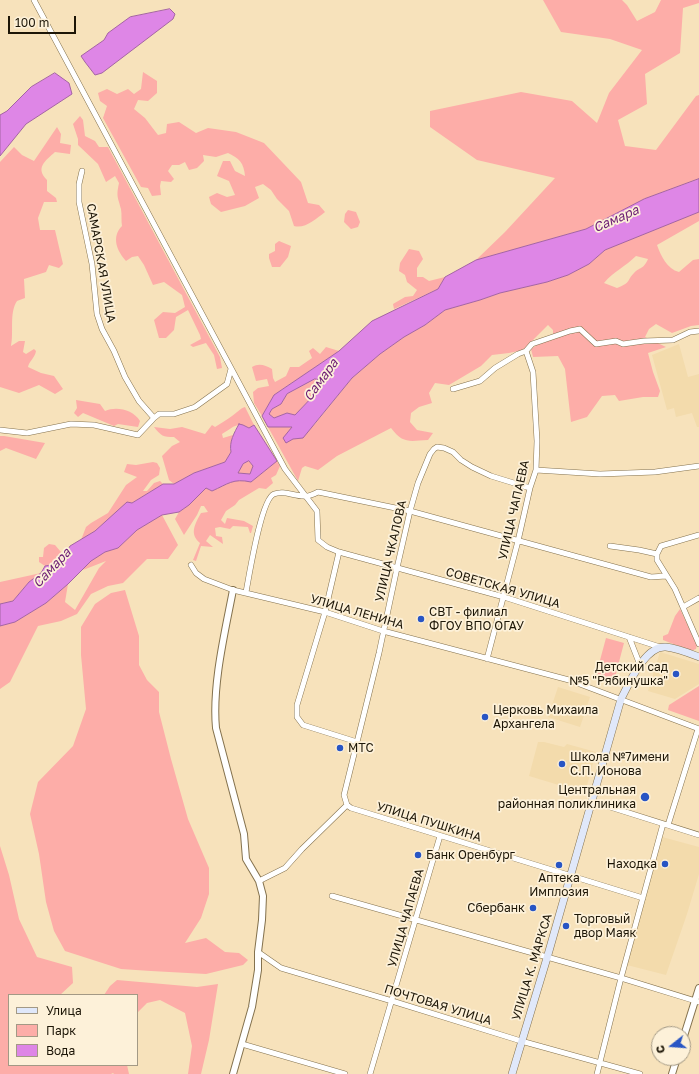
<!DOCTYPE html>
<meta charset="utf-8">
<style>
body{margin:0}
#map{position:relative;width:699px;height:1074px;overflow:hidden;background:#f7e2bb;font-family:"Golos Text",sans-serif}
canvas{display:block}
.legend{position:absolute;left:8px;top:994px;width:130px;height:72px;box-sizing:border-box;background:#fdf1d9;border:1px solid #a39985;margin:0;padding:5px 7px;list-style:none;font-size:12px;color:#1d1607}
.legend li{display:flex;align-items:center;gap:8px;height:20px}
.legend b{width:20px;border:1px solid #a39985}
.north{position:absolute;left:651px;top:1026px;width:40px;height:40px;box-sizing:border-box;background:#fdf1d9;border:1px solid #a39985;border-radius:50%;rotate:253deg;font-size:11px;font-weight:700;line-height:16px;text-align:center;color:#1d1607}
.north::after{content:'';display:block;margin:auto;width:14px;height:18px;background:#2855c4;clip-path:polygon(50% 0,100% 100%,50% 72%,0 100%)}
.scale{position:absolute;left:8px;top:16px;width:68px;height:18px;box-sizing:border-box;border:2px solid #1d1607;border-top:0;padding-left:5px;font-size:12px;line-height:14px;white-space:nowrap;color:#1d1607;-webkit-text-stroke:3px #fdf1d9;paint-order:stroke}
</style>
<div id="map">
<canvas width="699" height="1074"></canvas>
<ul class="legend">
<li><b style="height:5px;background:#e0e8fa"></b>Улица</li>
<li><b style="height:11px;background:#fdada8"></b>Парк</li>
<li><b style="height:11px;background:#de86e6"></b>Вода</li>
</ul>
<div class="north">С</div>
<div class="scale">100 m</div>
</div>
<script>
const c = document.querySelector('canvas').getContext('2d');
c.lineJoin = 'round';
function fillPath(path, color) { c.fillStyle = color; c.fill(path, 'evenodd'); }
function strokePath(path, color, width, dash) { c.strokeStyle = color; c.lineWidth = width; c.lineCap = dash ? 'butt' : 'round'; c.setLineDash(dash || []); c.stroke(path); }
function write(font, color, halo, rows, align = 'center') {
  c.font = font + ' "Golos Text",sans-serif'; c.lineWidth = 3.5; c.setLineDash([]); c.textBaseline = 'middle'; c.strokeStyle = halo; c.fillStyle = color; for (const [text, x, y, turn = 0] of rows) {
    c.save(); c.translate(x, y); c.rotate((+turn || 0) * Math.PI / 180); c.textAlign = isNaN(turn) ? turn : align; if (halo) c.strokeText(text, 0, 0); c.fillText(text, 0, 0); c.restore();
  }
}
const built = new Path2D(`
 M679 344 688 377 699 374V427H697L692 413 676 417 674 408 667 410 652 355Z
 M660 652 699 664V684L675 699 648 691Z
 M558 687 590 697 580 727 548 717Z
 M538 742H544L564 747 567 744 596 752 585 793 529 776Z
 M662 837 699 847V874L687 914 666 975 627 965Z`);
const green = new Path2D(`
 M543 0H622L627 5 637 21 655 12 661 0H699V3L683 8 680 53 645 74 647 104 618 120 625 146 656 150 696 96 699 95V179L644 199 586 229 476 260 505 232 555 178 477 160 430 127V111L521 92 572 101 597 123 609 93 642 50 610 39 561 32Z
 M143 72 157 81V93L148 101 138 100 134 109 145 118 158 135 166 133 167 124 179 122 196 133 208 128 236 132 264 143 301 182 308 203 319 205 325 212C316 219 305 229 294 226L289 211 277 199 271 190 263 184 255 187 259 198 245 206 221 212 211 204 209 197 217 193 227 197 235 195 229 181 217 176 223 161H230L235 171 245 176C244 163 239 158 228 153L216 157 203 155 204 161 197 168 189 170 185 162 179 165H172L168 171 174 179 171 182 161 181 160 186 161 195 152 196 148 188 141 187 103 118 107 106 100 101 98 93 107 89 117 94 128 89 134 94 141 89Z
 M80 116 83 120 85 136 95 141 99 147H108L220 357 222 368 217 369 214 355 206 343 193 347 190 345 201 339 200 335 188 310 176 317 174 330 166 338H159L154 320 163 312 175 313 185 307 182 295 164 282 153 285 144 265 138 256 132 257 126 261C117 251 111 237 122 226 121 221 122 215 121 209 118 197 116 197 119 183L115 176 106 182 98 164 78 145V139L73 124Z
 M57 127 61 134 60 143 71 145 70 154 55 152C45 161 35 168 47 180V191L56 198 57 202H44L38 218 40 230H55L63 264 59 268 49 265 46 272 24 279 25 298 17 301C9 313 14 332 11 346L19 341H25L23 352 26 354 34 349 36 351C35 358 29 361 28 367L41 373 54 376 63 389 55 394 39 385 19 393 0 387V162L14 147 22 155 34 161Z
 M348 210 356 212 360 222 358 227 351 229 344 222 345 214Z
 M699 212V221L657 245C661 256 667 269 679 272L693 260 699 259V325L691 326 672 333 656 324 649 329 645 337 666 347 648 353 653 372 660 391 658 397H643L619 401 615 395 602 396 587 417 571 422 565 369 558 356 533 357 531 349 553 334V330L548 325 523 350 509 353 492 355 481 366 449 385 435 383 429 393 432 403 419 407 411 413 410 422 417 430 433 433 428 440C409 441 403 444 391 428L337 456 318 470 305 466 302 468 298 481 268 427H293V439L299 438 315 424 352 378 380 354 404 337 425 325 445 310 480 300 500 293 547 282 568 275 589 264 605 250ZM636 256 648 259C643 270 641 266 634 273 626 281 632 282 617 288L604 283C613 272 626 266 636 256Z
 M279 241 291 246 288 257 280 267H272L269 258V254L275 251V244Z
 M409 249 419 251 423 259 417 268V277H423L429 281 445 277 438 289 394 309 393 304 405 297 413 296 417 290 407 282 405 275 399 271 400 263Z
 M326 347 339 351 274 395 262 416 254 403 253 392 258 388 269 386 267 379 256 381 252 367C259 363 265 365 272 369L273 378 275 382 286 376 290 367H299L312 358 309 351 313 348 320 354Z
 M315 379 321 380 316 393 295 415 287 413 274 418 269 414 272 409 281 404 287 394Z
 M76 400 100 404 105 411C117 406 133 410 140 421L138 427 118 424 114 426 83 413 78 417 74 413 77 408Z
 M245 407 254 425 249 428C238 421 233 427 222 434L223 438 233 435 230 448 231 452 225 462 194 473 174 484 169 480 162 456 172 446 180 442 174 437C163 437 161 436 154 427L170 429 182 427 205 434 212 425 215 427C221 423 227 420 232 416 237 413 239 409 245 407Z
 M0 436H4L45 443 36 459 6 448 0 451Z
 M249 461 253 466 250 474 237 473 243 464Z
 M277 461 280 466 276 475 271 478 273 483 266 489 259 488 239 500 235 505 226 511 221 520 225 524 227 518 244 521 253 526 251 533H250L248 527 233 526 230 529 220 527 215 528 216 536 222 537 223 544 210 535 206 541 213 547 201 546 196 561 193 560 200 543C189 534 195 524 201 513L208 512 204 506H201L197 515 184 535 175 519 179 512 189 505 206 488 212 491C228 484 233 478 251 482Z
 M153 462 157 463 160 468 159 475 151 480 143 491H147L154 483 160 481 163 484 132 503H127L95 531 81 540 86 527 91 523 108 513 126 485 137 477 124 472 127 464 136 465Z
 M162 515 178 545 168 559H147L123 583 108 586 91 594 77 614 61 621 38 626 10 682 0 689V626L15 622 46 603 68 584 65 602 75 610 99 568 106 561 83 570 90 561 105 552 118 548 137 530Z
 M49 544 55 545 61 552C59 560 53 565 45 566L39 562V557H43L44 548Z
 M41 573 29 582 13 601 0 604V582Z
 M125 590 139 636V665L147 680 159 692V712L171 759 188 819 209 868V894L201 918 185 943 206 938 225 952 239 953 248 960 243 965 206 974 151 971 121 969 65 951 54 931 46 902 39 854 30 814 38 782 73 746 86 709 81 655V627L95 604 111 593Z
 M680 609 697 645 696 649 691 651 663 640V636L668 634 675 616Z
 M606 638 624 643 614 681 596 675Z
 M699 686V721L668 710 669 705Z
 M0 846 9 875 19 919 37 957 72 967 73 983 60 995H9V1065H127L129 1074H114L113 1073 111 1074H0Z
 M117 980 197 987 218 984 209 1040 201 1074H188L192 1046 185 1013 160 1000 147 1003 137 1013V995H104L110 986Z`);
const water = new Path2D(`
 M170 9 175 14 173 19 102 73 95 75 85 62 81 56 104 40 108 33 130 17Z
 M55 73 69 83 72 94 26 124 0 156V115L7 111 31 87Z
 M699 179V212L605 250 589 264 568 275 547 282 500 293 480 300 445 310 425 325 404 337 380 354 352 378 303 438 293 439 286 443 283 438 292 427H268L262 416 274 395 339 351 372 321 438 289 445 277 476 260 586 229 644 199ZM315 379 321 380 316 393 295 415 287 413 274 418 269 414 272 409 281 404 287 394Z
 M239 424 243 425 249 428 254 425 277 461 251 482C233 478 228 484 212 491L206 488 189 505 179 512 162 515 137 530 118 548 105 552 91 561 68 584 46 603 15 622 0 626V604L13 601 29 582 41 573 45 566 51 565 65 554 70 546 95 531 127 502 132 503 163 484H174L194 473 225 462 231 452C229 442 234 433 239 424ZM249 461 253 466 250 474 238 473 243 464Z`);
const minor = new Path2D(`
 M34 0 285 469 317 511 318 540 327 547 339 552 504 597 660 647
 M82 171 79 184V202L92 264 97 314 102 329 114 351 125 377 139 401 154 418
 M526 351 532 344 570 331 580 329 596 344 616 341 623 344 644 341 673 340 690 332 699 331
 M453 389 480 381 495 368 518 354 526 351
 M0 430 27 433 71 424 94 425 138 435 154 418 159 414H174L195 407 227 384 231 369
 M536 470 600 474 655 472 699 466
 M699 535 661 546 657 554V560L675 589 699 644
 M610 546 639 550 657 554
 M339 552 325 612 297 705V717L303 725 357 742
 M191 565 196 573 204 579 233 590 325 612 383 631 569 680 699 729
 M246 592C249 577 261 499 274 494 284 490 293 496 304 496 308 497 314 494 318 492L410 511 651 577 666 576
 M683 607 699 598
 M629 637 640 665
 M487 659 518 541 530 488 536 470 537 441 533 372 526 351
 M591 801 699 835
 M347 805 344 795 379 653 397 568 410 511 418 483 430 454 434 449 437 447 444 448 453 452 461 460 472 467 491 476 530 488
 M347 805 351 808 643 898
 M668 825 698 729
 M259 881 285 868 302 849 347 805
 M332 896 621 978 699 1002
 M258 952 281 968 392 1001 521 1041 640 1074
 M242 1044 345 1074
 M370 1074 440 836
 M597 1074 621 978 663 824`);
const tertiary = new Path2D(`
 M233 590C225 632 212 685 216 728L244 834 246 859 259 881 263 896 262 920 258 952V970L252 1007 233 1074
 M683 1039 699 988
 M672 1074 677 1058`);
const secondary = new Path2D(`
 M512 1074 547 958 621 699C629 684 645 645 666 647 677 648 689 653 699 657`);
const markers = [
 [421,619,4,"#2855c4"],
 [676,674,4,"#2855c4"],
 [485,717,4,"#2855c4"],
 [340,748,4,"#2855c4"],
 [562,764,4,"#2855c4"],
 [645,797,5,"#2855c4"],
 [418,855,4,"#2855c4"],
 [665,864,4,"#2855c4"],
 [559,865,4,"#2855c4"],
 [533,908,4,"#2855c4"],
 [566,926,4,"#2855c4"]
];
const streetNames = [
 ["САМАРСКАЯ УЛИЦА",101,263,80],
 ["УЛИЦА ЧАПАЕВА",514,510,-77],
 ["УЛИЦА ЧКАЛОВА",391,551,-77],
 ["СОВЕТСКАЯ УЛИЦА",503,588,16],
 ["УЛИЦА ЛЕНИНА",357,612,16],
 ["УЛИЦА ПУШКИНА",429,822,17],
 ["УЛИЦА ЧАПАЕВА",406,918,-74],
 ["УЛИЦА К. МАРКСА",532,967,-73],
 ["ПОЧТОВАЯ УЛИЦА",438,1005,17]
];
const poiNames = [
 ["СВТ - филиал",429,612],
 ["ФГОУ ВПО ОГАУ",429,626],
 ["Детский сад",668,667,"right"],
 ["№5 \"Рябинушка\"",668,681,"right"],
 ["Церковь Михаила",493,710],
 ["Архангела",493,724],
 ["МТС",348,748],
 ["Школа №7имени",570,757],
 ["С.П. Ионова",570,771],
 ["Центральная",636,790,"right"],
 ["районная поликлиника",636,804,"right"],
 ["Банк Оренбург",426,855],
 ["Находка",657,864,"right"],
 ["Аптека",559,878,"center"],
 ["Имплозия",559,892,"center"],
 ["Сбербанк",525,908,"right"],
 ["Торговый",574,919],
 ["двор Маяк",574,933]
];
const waterNames = [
 ["Самара",616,219,-24],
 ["Самара",321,380,-54],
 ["Самара",52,568,-47]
];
fillPath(built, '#f3dbac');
fillPath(green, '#fdada8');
fillPath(water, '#de86e6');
strokePath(water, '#a464a3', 1);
strokePath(minor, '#84724e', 6);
strokePath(tertiary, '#84724e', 8);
strokePath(secondary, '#84724e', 8);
strokePath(minor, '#fff', 5);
strokePath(tertiary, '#fff', 6);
strokePath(secondary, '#e0e8fa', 7);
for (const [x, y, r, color] of markers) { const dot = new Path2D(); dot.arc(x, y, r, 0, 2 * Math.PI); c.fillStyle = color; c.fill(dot); strokePath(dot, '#fdf1d9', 1.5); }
write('12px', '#1d1607', '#fdf1d9', streetNames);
write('12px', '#1d1607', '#fdf1d9', poiNames, 'left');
write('italic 13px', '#6c1d74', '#fdf1d9', waterNames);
</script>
